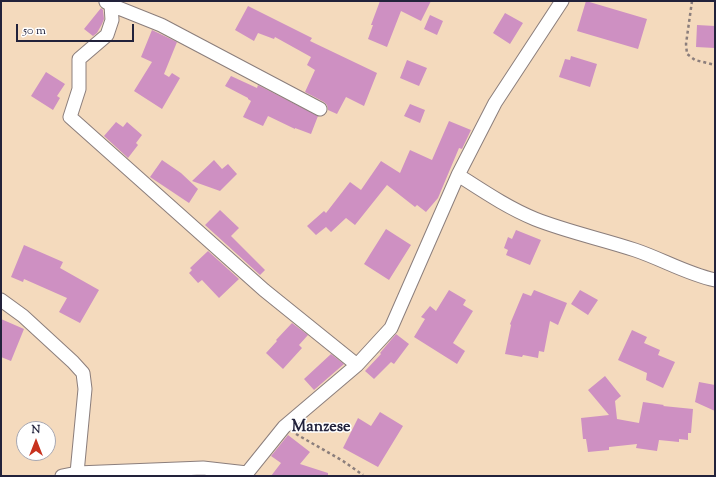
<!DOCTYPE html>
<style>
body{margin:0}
#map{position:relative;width:716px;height:477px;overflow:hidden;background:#f4dabd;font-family:"Sorts Mill Goudy",serif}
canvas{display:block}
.frame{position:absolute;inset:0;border:2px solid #22223b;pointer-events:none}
.north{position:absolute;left:16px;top:421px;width:40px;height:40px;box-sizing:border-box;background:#fff;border:1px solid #a7a7b1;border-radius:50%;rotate:0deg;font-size:11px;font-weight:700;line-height:16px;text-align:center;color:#22223b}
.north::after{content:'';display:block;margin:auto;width:14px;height:18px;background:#c8321e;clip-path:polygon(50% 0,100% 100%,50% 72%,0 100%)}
.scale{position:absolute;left:16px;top:24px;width:118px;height:18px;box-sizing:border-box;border:2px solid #22223b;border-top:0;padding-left:5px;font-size:12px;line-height:14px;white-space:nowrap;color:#22223b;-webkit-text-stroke:3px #fff;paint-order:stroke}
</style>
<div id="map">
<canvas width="716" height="477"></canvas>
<div class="frame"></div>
<div class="north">N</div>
<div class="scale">50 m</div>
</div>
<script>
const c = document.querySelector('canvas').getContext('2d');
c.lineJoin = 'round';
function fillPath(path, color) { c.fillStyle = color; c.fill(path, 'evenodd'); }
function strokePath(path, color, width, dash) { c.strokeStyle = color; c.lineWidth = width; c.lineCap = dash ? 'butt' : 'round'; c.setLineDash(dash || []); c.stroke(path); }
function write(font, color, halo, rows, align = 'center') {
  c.font = font + ' "Sorts Mill Goudy",serif'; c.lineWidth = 3; c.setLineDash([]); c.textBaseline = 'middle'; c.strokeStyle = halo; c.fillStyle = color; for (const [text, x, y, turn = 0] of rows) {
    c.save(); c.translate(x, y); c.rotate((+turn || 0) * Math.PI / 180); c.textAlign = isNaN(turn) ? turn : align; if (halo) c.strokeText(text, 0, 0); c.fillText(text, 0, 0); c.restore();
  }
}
const building = new Path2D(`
 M379 1H431L421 21 401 11 387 47 368 39 373 25H371L380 1Z
 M586 1 647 19 638 49 577 31Z
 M248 6 312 38 310 41 377 73 364 106 346 97 337 114 328 110 327 105 324 102 305 92 315 70 307 65 311 57 275 37 274 39 258 33 254 41 235 30Z
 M101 8 103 10 104 19 102 24 97 33 93 36 84 29Z
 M505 13 523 23 510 44 493 33Z
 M430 15 443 21 437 35 424 29Z
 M697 25 715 26V48L696 47Z
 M152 30 177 42 164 74 169 77 172 73 180 78 162 109 134 91 152 62 141 57Z
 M571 56 597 64 590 87 559 77 565 59 570 60Z
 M407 60 427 68 419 86 400 78Z
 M46 72 65 84 57 96 60 98 53 110 31 96Z
 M231 76 257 88 258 85 318 116 311 134 295 128V129L268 116 263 126 243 117 251 101 248 99V98L225 86Z
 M410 104 425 110 420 123 404 116Z
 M449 121 471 130 462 149 459 148 438 198 426 212 417 205 415 207 387 185 355 225 346 218 331 232 326 227 316 235 307 226 324 211 326 213 350 182 361 190 381 161 400 173 410 150 432 160Z
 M116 122 123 127 127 122 142 135 136 143 138 145 128 158 104 136Z
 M162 160 181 173 198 189 189 203 150 177Z
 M214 160 222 169 228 164 237 174 220 191 192 181Z
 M220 210 239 228 231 236 265 270 260 275 205 225Z
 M386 229 411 245 389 280 364 264Z
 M516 230 541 240 530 265 506 255 508 250 504 248 508 237 512 239Z
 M24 245 63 262 60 268 99 290 80 323 59 312 67 298 24 279 23 282 11 277Z
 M208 251 239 279 219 298 202 280 198 283 189 273 192 270 190 268Z
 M449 290 466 300 463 305 473 311 453 343 465 351 457 364 414 337 425 319 421 317 430 306 436 311Z
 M534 290 567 303 558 325 550 321 544 352 539 351 538 358 523 355 522 357 505 354 511 325 510 324 523 293 531 296Z
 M580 290 598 300 588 315 571 304Z
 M1 319 24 329 11 361 1 357Z
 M292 323 308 335 299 345 302 348 283 369 266 353 277 341 276 340Z
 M632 330 647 337 644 343 660 350 658 355 675 362 663 388 646 380 647 373 618 360Z
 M396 334 409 344 394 364 391 362 374 379 365 371 381 354 380 353Z
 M331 354 344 364 314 390 304 379Z
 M605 376 621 396 615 401 617 419 639 423 643 402 664 405 663 406 693 409 691 433H688V440L679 439V442L659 440 657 451 636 448 637 444 609 447V450L588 452 586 439H583L581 418 609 415 588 390Z
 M699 382 715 385V411L695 402Z
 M380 412 403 426 378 467 343 448 358 418 371 426Z
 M288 435 310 452 300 464 328 473V476H271L281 463 271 456Z`);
const path = new Path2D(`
 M692 1 686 44 687 54 695 60 715 65
 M296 434 343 461 363 475`);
const minor = new Path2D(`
 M106 2 111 5 161 25 320 109
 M111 5 112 20 107 35 79 59V89L70 117 264 290 357 365
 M458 175C483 191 508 208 535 219 568 232 602 239 635 250 662 259 687 274 715 280
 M1 300 23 316 73 362 83 373 85 389 77 473
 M62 476 77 473 203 468 247 473
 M246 476 247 473 284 427 357 365 391 328 458 175 495 103 562 1`);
const quarterNames = [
 ["Manzese",321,428]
];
fillPath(building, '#ce90c2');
strokePath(minor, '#8b7e7c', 15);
strokePath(path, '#8b7e7c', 2.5, [3, 3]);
strokePath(minor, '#fff', 13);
write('bold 16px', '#22223b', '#fff', quarterNames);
</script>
